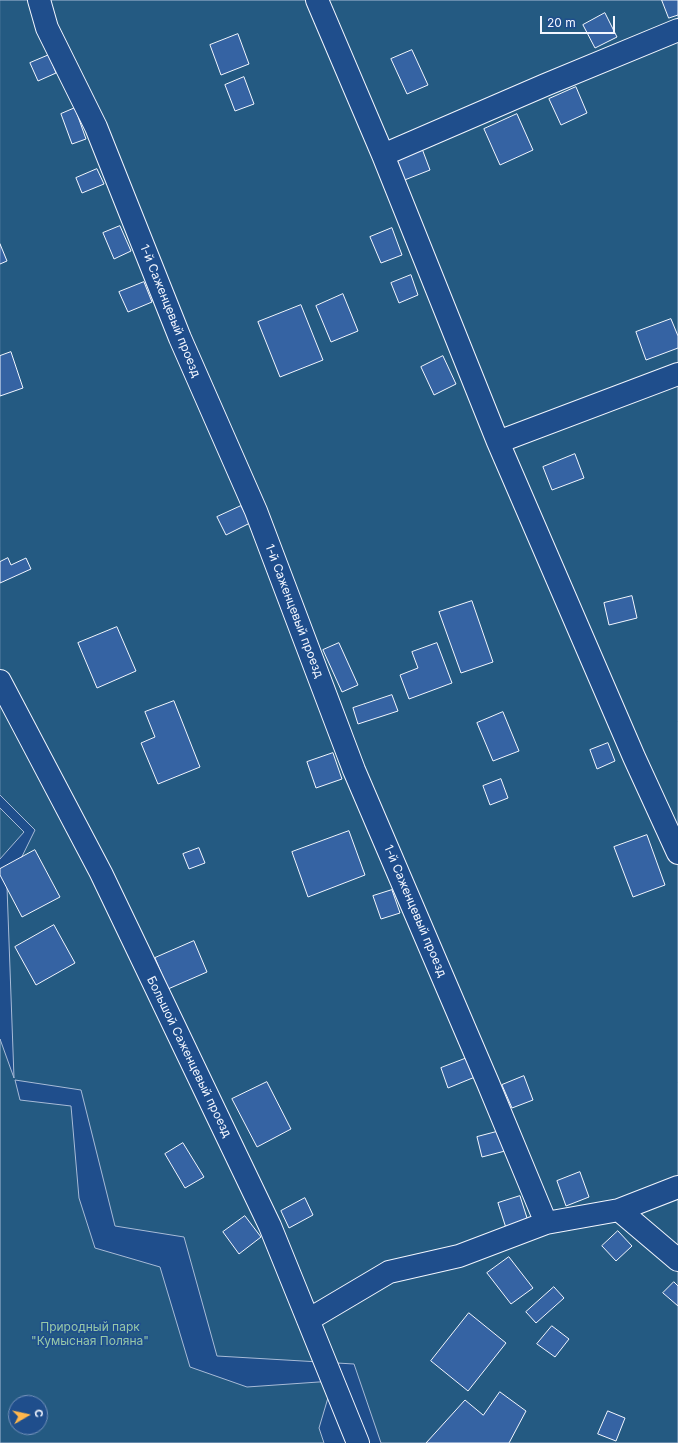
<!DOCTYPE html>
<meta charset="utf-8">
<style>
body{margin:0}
#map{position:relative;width:678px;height:1443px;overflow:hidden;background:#1f4e8c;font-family:Inter,sans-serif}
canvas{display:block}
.north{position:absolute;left:8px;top:1395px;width:40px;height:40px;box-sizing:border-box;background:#1f4e8c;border:1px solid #7391ba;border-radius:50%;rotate:81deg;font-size:11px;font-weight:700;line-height:16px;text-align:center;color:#f2f6ff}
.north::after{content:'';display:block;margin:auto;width:14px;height:18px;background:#ffb74d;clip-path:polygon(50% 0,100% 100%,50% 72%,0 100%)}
.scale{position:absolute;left:540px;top:16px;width:75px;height:18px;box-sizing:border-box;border:2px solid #f2f6ff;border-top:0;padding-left:5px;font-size:12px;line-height:14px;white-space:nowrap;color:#f2f6ff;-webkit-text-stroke:3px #1f4e8c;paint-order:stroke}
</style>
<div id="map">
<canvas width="678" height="1443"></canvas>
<div class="north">С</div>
<div class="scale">20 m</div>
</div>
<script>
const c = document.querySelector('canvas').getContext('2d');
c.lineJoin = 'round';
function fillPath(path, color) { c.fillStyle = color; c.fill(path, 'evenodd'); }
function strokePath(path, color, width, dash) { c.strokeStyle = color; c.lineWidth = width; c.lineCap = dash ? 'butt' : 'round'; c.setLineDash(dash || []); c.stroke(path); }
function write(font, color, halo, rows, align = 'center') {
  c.font = font + ' Inter,sans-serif'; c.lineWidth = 3; c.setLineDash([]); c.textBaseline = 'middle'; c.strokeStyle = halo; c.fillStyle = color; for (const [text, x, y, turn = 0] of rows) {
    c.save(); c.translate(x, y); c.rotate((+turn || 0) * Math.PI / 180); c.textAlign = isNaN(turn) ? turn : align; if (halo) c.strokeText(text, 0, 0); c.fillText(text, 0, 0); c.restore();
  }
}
const green = new Path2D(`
 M0 0H678V1443H381L354 1364 217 1356 184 1237 115 1226 81 1090 15 1080 20 1100 71 1106 79 1198 95 1248 160 1267 190 1367 247 1387 333 1381 319 1428 324 1443H0V1039L14 1078 7 887 35 830 0 795ZM16 1403H40V1427H16Z
 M0 808 24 832 0 859Z`);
const building = new Path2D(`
 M662 0H678V15L669 18Z
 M605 13 617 37 595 48 583 25Z
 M238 34 249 64 221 75 210 45Z
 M412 50 428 85 407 94 391 59Z
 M49 55 56 73 38 81 30 63Z
 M244 77 254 104 235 111 225 85Z
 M576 87 587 113 561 125 549 99Z
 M75 108 86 139 72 144 61 114Z
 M517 114 533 150 500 165 484 129Z
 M421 146 430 170 402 181 393 157Z
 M97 169 104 184 82 193 76 178Z
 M120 226 131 251 114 259 103 233Z
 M392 228 402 255 381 263 370 237Z
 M0 244 7 261 0 264Z
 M411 275 418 295 399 303 391 283Z
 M144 282 152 302 128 312 119 292Z
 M343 294 358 331 331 342 316 306Z
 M301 305 323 360 280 377 258 322Z
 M671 319 678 336V348L646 360 636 332Z
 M11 352 23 388 0 396V356Z
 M443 356 456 384 434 395 421 367Z
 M575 454 584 478 552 490 543 467Z
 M241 506 250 523 226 535 217 517Z
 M8 558 11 565 26 558 31 569 0 583V562Z
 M632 596 637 618 609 625 604 603Z
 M472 601 493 662 461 673 439 612Z
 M117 627 136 671 97 688 78 643Z
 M339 643 358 685 342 692 323 650Z
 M437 643 452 683 409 699 400 675 418 668 412 652Z
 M392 695 398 711 358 724 353 708Z
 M174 701 200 767 158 784 141 743 155 737 145 712Z
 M503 712 519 751 493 761 477 723Z
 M608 743 615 761 597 769 590 750Z
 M333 753 342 779 316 788 307 762Z
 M501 779 508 798 490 805 483 786Z
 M349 831 365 875 308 897 292 852Z
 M647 835 665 885 633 897 614 847Z
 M199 848 205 863 189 869 183 854Z
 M35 850 60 897 22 917 0 875V869Z
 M392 890 400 913 381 919 373 896Z
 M54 925 75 963 36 985 15 947Z
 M194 941 207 972 168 989 155 958Z
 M467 1058 475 1077 448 1088 441 1068Z
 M524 1076 533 1100 512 1108 502 1085Z
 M267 1082 291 1129 257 1147 232 1099Z
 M500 1131 505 1151 482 1157 477 1137Z
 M183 1143 204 1177 185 1188 165 1154Z
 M580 1172 589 1197 566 1206 557 1181Z
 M520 1196 528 1221 506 1228 498 1203Z
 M305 1198 313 1215 289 1228 281 1211Z
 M245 1216 261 1237 239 1254 223 1232Z
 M618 1231 632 1246 616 1261 602 1246Z
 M509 1257 533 1288 511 1304 487 1273Z
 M674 1282 678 1286V1306L663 1293Z
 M554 1287 564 1298 536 1323 526 1312Z
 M469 1313 506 1343 468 1391 431 1361Z
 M552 1326 569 1339 555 1357 537 1344Z
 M500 1392 526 1411 509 1443H426L465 1400 483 1415Z
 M608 1411 625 1418 616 1441 598 1434Z`);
const minor = new Path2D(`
 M39 0 47 28 96 127 180 338 256 511 354 770 488 1083 546 1223
 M317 0 383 155 498 442 634 757 678 853
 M383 155 545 85 678 30
 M498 442 678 374
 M0 681 101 873 270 1226 358 1443
 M619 1210 678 1260
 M308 1320 389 1272 459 1256 546 1223 619 1210 678 1187`);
const streetNames = [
 ["1-й Саженцевый проезд",170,311,68],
 ["1-й Саженцевый проезд",294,611,69],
 ["1-й Саженцевый проезд",415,911,67],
 ["Большой Саженцевый проезд",189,1057,64]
];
const parkNames = [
 ["Природный парк",90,1327],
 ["\"Кумысная Поляна\"",90,1341]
];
fillPath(green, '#245a82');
strokePath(green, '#a8bbd7', 1);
fillPath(building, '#3563a3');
strokePath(building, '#f2f6ff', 1);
strokePath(minor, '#f2f6ff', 24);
strokePath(minor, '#1f4e8c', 22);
write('12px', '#f2f6ff', '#1f4e8c', streetNames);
write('12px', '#97c8a6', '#1f4e8c', parkNames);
</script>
